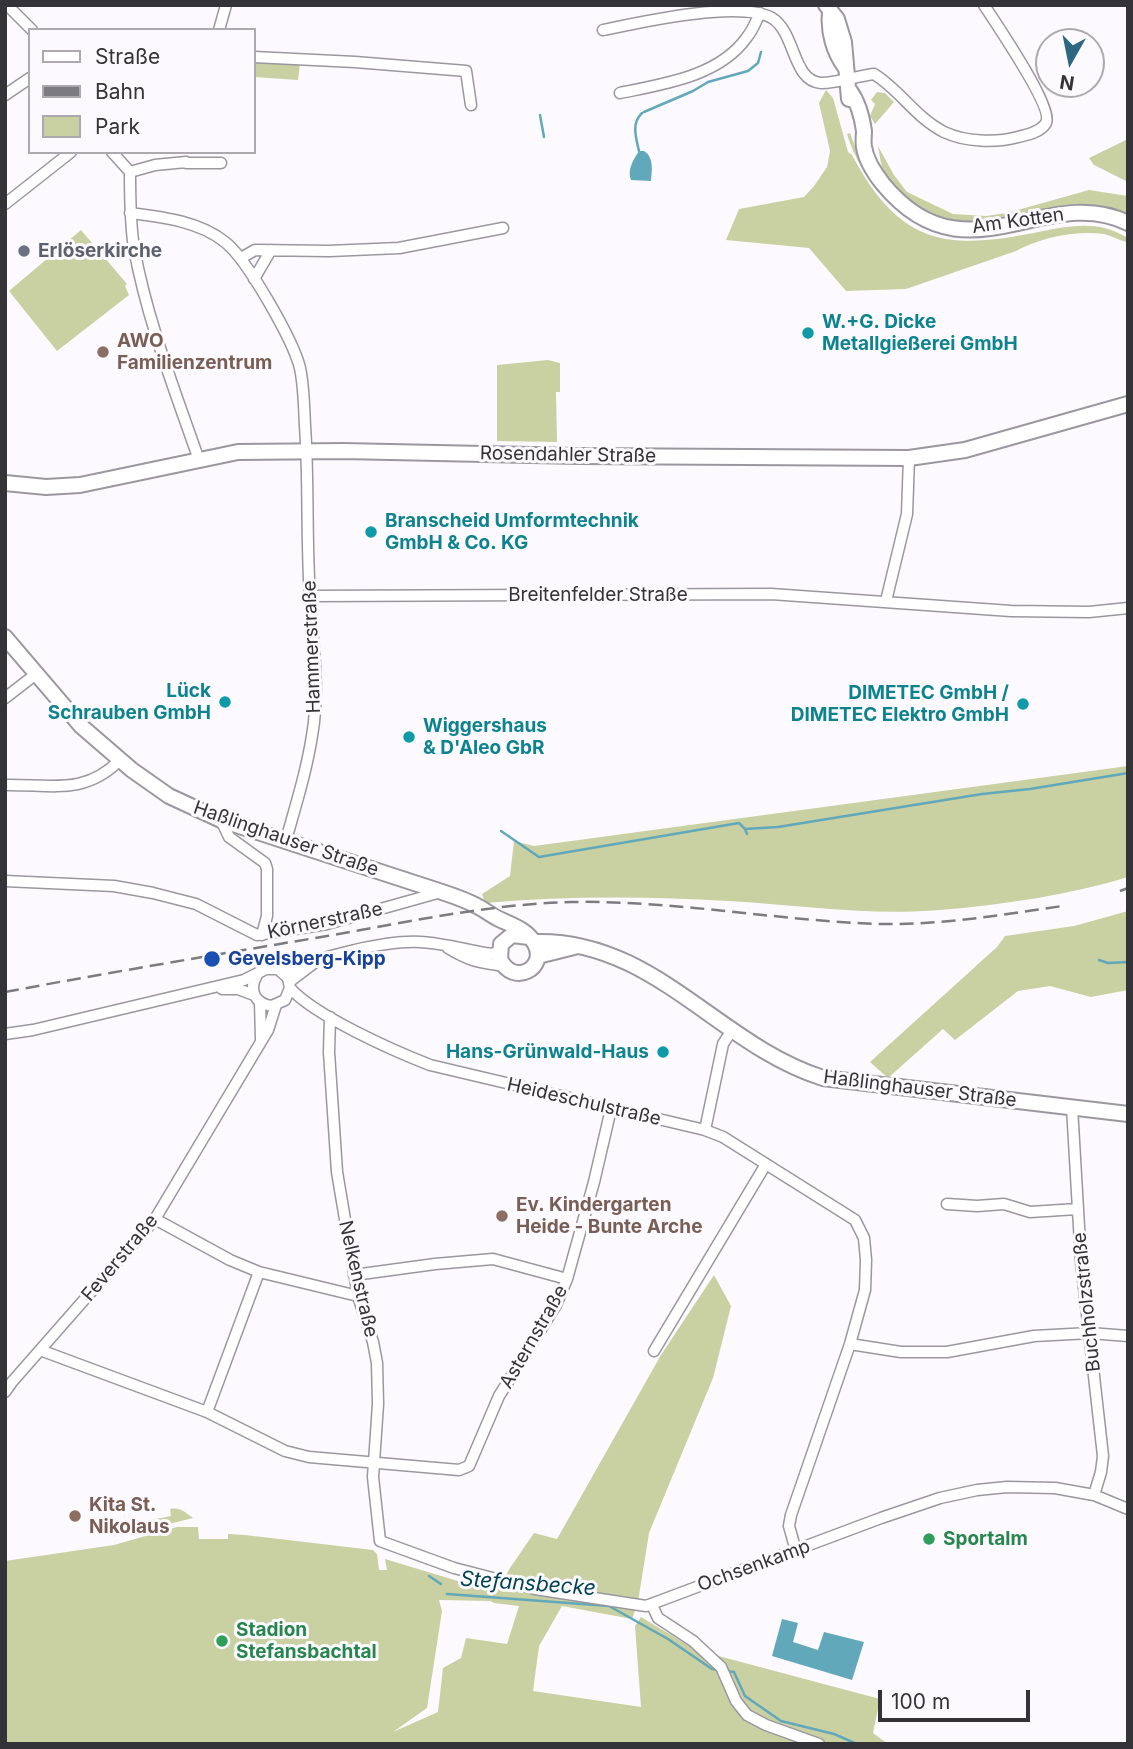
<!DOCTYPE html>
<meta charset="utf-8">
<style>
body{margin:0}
#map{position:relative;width:1133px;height:1749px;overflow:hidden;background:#fcfafe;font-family:Inter,sans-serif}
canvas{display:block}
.frame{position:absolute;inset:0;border:7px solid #343337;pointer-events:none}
.legend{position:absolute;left:28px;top:28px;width:228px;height:126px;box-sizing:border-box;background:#fcfafe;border:2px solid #acaaae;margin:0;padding:9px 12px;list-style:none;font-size:21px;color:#343337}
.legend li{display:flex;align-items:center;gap:14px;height:35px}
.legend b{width:35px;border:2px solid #acaaae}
.north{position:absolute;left:1035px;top:28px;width:70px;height:70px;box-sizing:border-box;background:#fcfafe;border:2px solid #acaaae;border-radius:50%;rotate:189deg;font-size:19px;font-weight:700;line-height:28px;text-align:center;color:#343337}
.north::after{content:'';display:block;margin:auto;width:24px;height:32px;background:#2d6780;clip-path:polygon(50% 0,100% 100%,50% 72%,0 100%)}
.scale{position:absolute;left:878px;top:1690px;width:152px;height:32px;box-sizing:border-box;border:4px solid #343337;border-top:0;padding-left:9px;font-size:21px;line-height:24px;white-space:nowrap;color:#343337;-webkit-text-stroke:5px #fcfafe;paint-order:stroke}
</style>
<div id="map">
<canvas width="1133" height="1749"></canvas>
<div class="frame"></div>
<ul class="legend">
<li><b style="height:9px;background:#fff"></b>Straße</li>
<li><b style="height:9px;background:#7c7b7f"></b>Bahn</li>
<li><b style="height:19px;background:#c9d0a2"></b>Park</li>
</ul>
<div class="north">N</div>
<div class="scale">100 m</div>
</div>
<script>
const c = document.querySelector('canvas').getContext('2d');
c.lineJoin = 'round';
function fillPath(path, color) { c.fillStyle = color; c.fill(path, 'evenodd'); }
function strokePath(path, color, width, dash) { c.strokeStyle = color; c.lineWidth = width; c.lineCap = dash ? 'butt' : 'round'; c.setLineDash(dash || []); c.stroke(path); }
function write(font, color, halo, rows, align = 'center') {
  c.font = font + ' Inter,sans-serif'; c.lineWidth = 6; c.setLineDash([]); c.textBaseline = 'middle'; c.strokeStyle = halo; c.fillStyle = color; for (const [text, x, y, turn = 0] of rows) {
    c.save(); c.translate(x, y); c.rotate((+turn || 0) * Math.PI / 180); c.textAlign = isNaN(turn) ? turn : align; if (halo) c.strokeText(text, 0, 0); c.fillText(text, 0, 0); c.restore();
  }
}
const green = new Path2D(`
 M254 61 300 64 298 80 254 77Z
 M826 90 833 98 848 152 852 155C901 247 948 251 1043 231 1072 225 1100 221 1126 237L1128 247 1126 242C1119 240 1112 236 1104 234 1077 230 1041 237 1016 251L906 289 846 291 809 248 726 240 739 209 804 197 814 186 827 167 830 151 819 103Z
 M877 92 885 93 894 102 875 124 870 116 875 104 871 100Z
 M850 133C861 164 881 204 912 219 922 223 933 225 943 228 960 233 973 237 991 235 1036 230 1084 206 1128 230V233C1056 190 979 283 892 206 873 190 854 158 847 134Z
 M1128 139V182L1094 165 1089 158Z
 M878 146 894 175 907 192 953 214 986 216 1007 213 1089 190 1128 196V215C1087 199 1047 211 1006 219 995 221 984 225 974 225 940 223 905 206 886 177 881 169 880 156 878 146Z
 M81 230 127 284 125 286 129 295 57 351 9 291Z
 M548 360 560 363V392H556L557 442 497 441V365Z
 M1128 766V877C1069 895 1002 905 940 910 870 916 798 905 728 901 647 896 566 896 485 903L482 894 510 876 514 841 534 846Z
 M1128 911V990L1091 997 1050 986 1018 991 955 1040 943 1029 888 1078 870 1062 997 947 1005 936 1074 926Z
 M714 1275 731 1306 713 1378 649 1533 638 1602 632 1619 562 1606 539 1646 533 1691 641 1707 635 1626 641 1617 696 1650 880 1699 873 1733 888 1744H5V1561L114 1545 177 1527H198L199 1539H228V1534L245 1535 373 1550 377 1554 379 1570H387L385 1559 461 1582 498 1589 510 1568 534 1533 557 1539 661 1355ZM439 1600 490 1601 494 1603 519 1606 507 1644 466 1638 461 1658 443 1668 438 1712 393 1732 427 1708 442 1611Z
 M122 1505 126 1525 171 1516 170 1509C180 1507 185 1512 193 1518L125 1535H109L128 1533Z`);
const water = new Path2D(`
 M644 151C654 157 652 170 651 181L631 180C627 170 633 160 639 151Z
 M782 1619 798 1623 793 1642 818 1650 824 1632 864 1642 852 1680 772 1656Z`);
const stream = new Path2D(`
 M644 112 693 91 708 82 748 71 758 63 761 52
 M540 115 544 137
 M639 151C636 138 631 123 642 113
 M745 829 778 827 982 794 1030 789 1128 773
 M501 831 539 857 739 823 745 829 747 834
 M1099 960 1108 963 1128 962
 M429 1576 441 1584
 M447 1594 609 1606 668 1639 712 1669 719 1670
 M726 1671 734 1672 745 1696 781 1721 834 1734 857 1744`);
const minor = new Path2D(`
 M7 5 32 30
 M219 30 226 5
 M603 30C641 22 739 0 772 18 796 33 792 81 821 83 838 83 857 76 874 74 900 90 916 118 944 132 965 142 996 143 1018 137 1027 135 1041 132 1046 123 1054 108 995 22 984 5
 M254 57 355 62 466 71 471 105
 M620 93C664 84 720 76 747 37 753 30 756 21 760 13
 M5 95 30 78
 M112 152 130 172C130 197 130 223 134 248 147 320 175 391 199 460
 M186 163H221
 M130 172 155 165 186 162
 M5 204 71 152
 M130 213C162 217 199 221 225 242 247 259 293 340 300 368 304 387 304 407 305 426 309 483 306 539 310 596 312 638 319 679 314 722 309 763 297 801 286 840
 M241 258 255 250 329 251 399 248 503 228
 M254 279 271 250
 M310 596 771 594 1011 611 1089 612 1128 608
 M886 601 907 514 909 458
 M5 698 36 674
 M5 785C51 784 84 796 120 760
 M221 820 229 837 265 863 267 869V916L262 935
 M5 881 114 886 153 893 196 904 257 935 327 924 441 892
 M448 948C471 962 479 962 504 966
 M282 972C317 958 384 940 420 942 442 943 463 949 485 953L492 954 499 951
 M289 982 314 963
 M290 988C315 1016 394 1051 430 1065L705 1130 723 1137 855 1220 864 1238 866 1260 865 1290 850 1344 791 1515 789 1526 796 1551
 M222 989H238L254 995
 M260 1002 261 1039
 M330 1017 329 1052 337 1172 358 1296 373 1342 377 1363 378 1404 373 1477 380 1541 454 1568 535 1589 646 1606 881 1518 940 1498 977 1490 1007 1487 1055 1488 1094 1495 1128 1509
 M5 1034 33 1030 244 980 266 969H278L288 978 290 988 285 1000 272 1006C255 1004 248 990 257 975
 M1072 1107 1081 1261 1103 1456 1101 1472 1094 1495
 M705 1130 723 1044 732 1030
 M947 1204 977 1206 1004 1204 1030 1212 1077 1209
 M155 1219 230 1260 259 1272 358 1296
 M354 1275 435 1264 493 1259 567 1279
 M850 1344 901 1352H947L1034 1336 1090 1333 1128 1336
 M40 1350 207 1412 285 1451 309 1457 459 1470 469 1466 499 1396 556 1305 567 1279 594 1182 611 1109
 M654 1351 766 1164
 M5 1392 12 1382 155 1219 268 1030 276 1005
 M207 1412 259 1272
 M652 1605 658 1618 693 1641 721 1667 736 1701 747 1715 766 1725 819 1744`);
const secondary = new Path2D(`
 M826 5 837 19 844 42 849 99
 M830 13C828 32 834 52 845 67
 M850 91C858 102 862 117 864 131 864 136 863 141 864 147 866 160 875 174 883 184 965 284 1045 182 1128 223
 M5 483 46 487 80 485 238 452 343 451 578 456 909 458 965 450 1128 404
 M5 637 81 726 132 770 169 796 221 820 442 892C454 896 466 900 477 906 485 910 492 916 501 920 514 926 527 930 535 944 548 968 513 987 500 959L501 944 512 935 529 937
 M534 942C653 938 718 1045 823 1078L1128 1114
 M538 956 574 947`);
const rail = new Path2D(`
 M1120 891 1128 888
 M5 992C112 972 220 954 327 936 408 922 489 904 571 902 675 900 778 921 881 924 942 925 1002 915 1062 906`);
const markers = [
 [24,251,7,"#6b7280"],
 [808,333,7,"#0f9aa8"],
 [103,352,7,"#8d6e63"],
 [371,532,7,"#0f9aa8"],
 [225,702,7,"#0f9aa8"],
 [1023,704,7,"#0f9aa8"],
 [409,737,7,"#0f9aa8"],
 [212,959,9,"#1a4fb4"],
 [663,1052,7,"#0f9aa8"],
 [502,1216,7,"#8d6e63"],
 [75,1516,7,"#8d6e63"],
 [929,1539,7,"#2e9e5b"],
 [222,1641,7,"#2e9e5b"]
];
const streetNames = [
 ["Am Kotten",1018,221,-8],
 ["Rosendahler Straße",568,455,1],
 ["Breitenfelder Straße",598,595],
 ["Hammerstraße",312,647,-92],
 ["Haßlinghauser Straße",286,839,19],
 ["Körnerstraße",325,921,-12],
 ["Haßlinghauser Straße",920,1089,7],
 ["Heideschulstraße",584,1102,13],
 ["Feverstraße",120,1258,-50],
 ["Nelkenstraße",358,1279,77],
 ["Buchholzstraße",1087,1302,-96],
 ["Asternstraße",534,1337,-60],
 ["Ochsenkamp",754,1566,-20]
];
const worshipNames = [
 ["Erlöserkirche",38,251]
];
const cultureNames = [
 ["W.+G. Dicke",822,322],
 ["Metallgießerei GmbH",822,344],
 ["Branscheid Umformtechnik",385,521],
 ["GmbH & Co. KG",385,543],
 ["Lück",211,691,"right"],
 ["Schrauben GmbH",211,713,"right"],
 ["DIMETEC GmbH /",1009,693,"right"],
 ["DIMETEC Elektro GmbH",1009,715,"right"],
 ["Wiggershaus",423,726],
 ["& D'Aleo GbR",423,748],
 ["Hans-Grünwald-Haus",649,1052,"right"]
];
const educationNames = [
 ["AWO",117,341],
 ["Familienzentrum",117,363],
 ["Ev. Kindergarten",516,1205],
 ["Heide - Bunte Arche",516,1227],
 ["Kita St.",89,1505],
 ["Nikolaus",89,1527]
];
const transitNames = [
 ["Gevelsberg-Kipp",228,959]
];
const leisureNames = [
 ["Sportalm",943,1539],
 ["Stadion",236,1630],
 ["Stefansbachtal",236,1652]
];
const waterNames = [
 ["Stefansbecke",528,1584,4]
];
fillPath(green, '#c9d0a2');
fillPath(water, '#61a8ba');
strokePath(stream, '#61a8ba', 2.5);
strokePath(minor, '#9b97a0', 13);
strokePath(secondary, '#9b97a0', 18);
strokePath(minor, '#fff', 10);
strokePath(secondary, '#fff', 14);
strokePath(rail, '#7c7b7f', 2.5, [14, 7]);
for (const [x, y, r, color] of markers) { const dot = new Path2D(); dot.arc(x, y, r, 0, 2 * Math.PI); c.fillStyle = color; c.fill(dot); strokePath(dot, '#fcfafe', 2.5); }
write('19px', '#343337', '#fcfafe', streetNames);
write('bold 19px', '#5b616d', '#fcfafe', worshipNames, 'left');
write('bold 19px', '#0d838f', '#fcfafe', cultureNames, 'left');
write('bold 19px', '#785e54', '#fcfafe', educationNames, 'left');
write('bold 19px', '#164399', '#fcfafe', transitNames, 'left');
write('bold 19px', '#27864d', '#fcfafe', leisureNames, 'left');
write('italic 21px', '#004451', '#fcfafe', waterNames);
</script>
